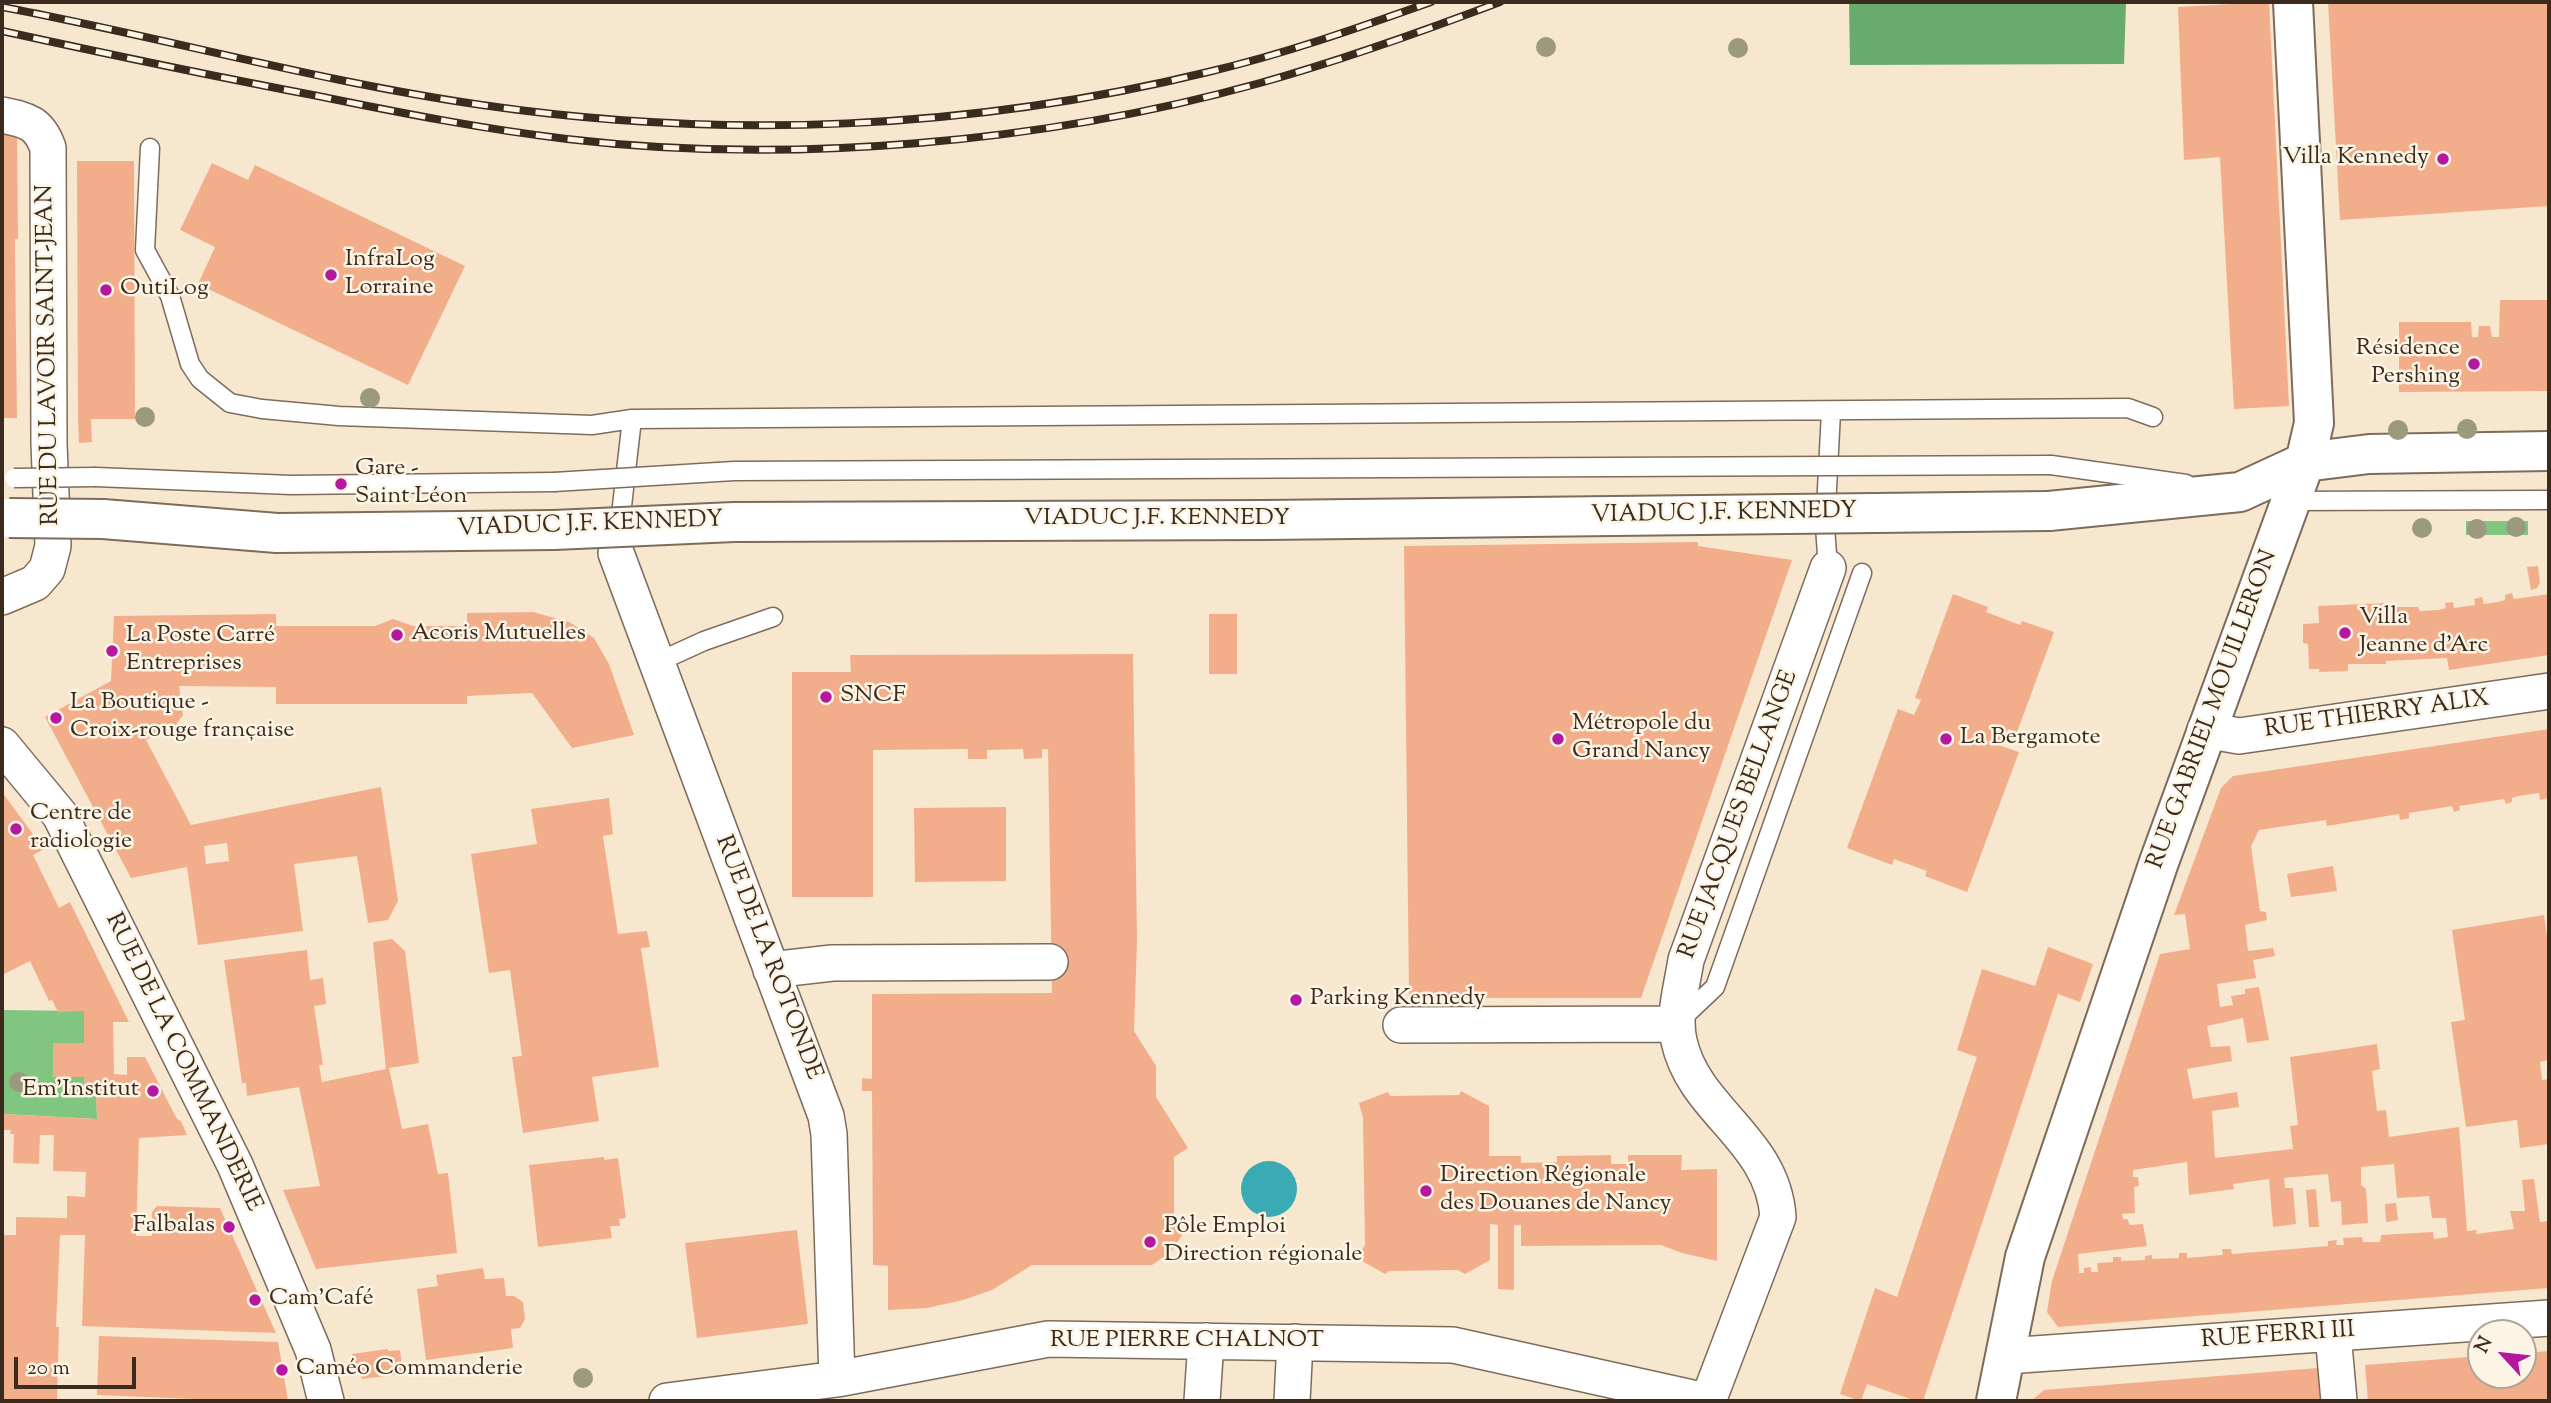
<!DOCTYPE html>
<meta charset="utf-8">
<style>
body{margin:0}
#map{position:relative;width:2551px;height:1403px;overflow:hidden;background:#f7e7cf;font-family:"Sorts Mill Goudy",serif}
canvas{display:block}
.frame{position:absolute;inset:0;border:4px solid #3b2a1e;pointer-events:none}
.north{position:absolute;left:2467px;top:1319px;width:70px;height:70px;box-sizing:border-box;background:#fcf5e5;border:2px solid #afa495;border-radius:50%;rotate:297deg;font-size:19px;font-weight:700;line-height:28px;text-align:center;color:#3b2a1e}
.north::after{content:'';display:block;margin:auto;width:24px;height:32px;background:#b5179e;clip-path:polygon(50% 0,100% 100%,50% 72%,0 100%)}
.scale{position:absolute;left:14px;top:1357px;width:122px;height:32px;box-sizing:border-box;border:4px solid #3b2a1e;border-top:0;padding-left:9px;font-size:21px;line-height:24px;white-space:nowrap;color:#3b2a1e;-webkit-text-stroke:5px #fcf5e5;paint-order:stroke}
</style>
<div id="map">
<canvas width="2551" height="1403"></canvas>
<div class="frame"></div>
<div class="north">N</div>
<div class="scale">20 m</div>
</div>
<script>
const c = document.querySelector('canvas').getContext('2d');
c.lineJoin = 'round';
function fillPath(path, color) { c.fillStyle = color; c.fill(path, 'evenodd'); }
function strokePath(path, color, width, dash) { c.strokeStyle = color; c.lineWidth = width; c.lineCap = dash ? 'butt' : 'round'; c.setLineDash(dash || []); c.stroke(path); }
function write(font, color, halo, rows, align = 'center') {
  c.font = font + ' "Sorts Mill Goudy",serif'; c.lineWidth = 5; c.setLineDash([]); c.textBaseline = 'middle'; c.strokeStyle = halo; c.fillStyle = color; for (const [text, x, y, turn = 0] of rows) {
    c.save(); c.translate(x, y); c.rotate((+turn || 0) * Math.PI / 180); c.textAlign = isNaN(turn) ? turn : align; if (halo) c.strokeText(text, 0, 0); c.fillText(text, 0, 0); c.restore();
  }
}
const green = new Path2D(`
 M2466 521H2528V535H2466Z
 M2 1010 84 1011V1043L53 1044V1077H85L84 1085H96L97 1119 2 1114Z`);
const forest = new Path2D(`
 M1849 2H2126L2124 64 1850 65Z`);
const water = new Path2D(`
 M1241 1189a28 28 0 1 1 56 0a28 28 0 1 1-56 0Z`);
const building = new Path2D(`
 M2269 2 2289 406 2234 409 2220 157 2184 160 2178 7Z
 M2328 2H2549V206L2340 220Z
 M2 131 17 133 18 239H15V254L17 418H2Z
 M77 161H134L135 419H91L92 442 79 443 78 419Z
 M212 163 248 180 255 165 465 266 408 385 198 284 215 247 180 230Z
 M2500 300H2549V391L2399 392V322H2471L2472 337H2478L2479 326H2490L2492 337H2499Z
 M1698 542V546L1792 560 1641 998H1409L1404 546Z
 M2538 566 2540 583 2537 588 2531 590 2527 567Z
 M2512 593 2514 599 2549 594V655L2449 670 2447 658 2386 661V664H2348V671L2319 672V669H2309L2308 644 2303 643V624L2319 623 2318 606 2386 603V607H2418L2420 611 2439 610 2446 608 2445 603 2453 602 2454 608 2475 605 2474 599 2482 597 2484 604 2498 602 2505 600V595Z
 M1953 594 1988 607 1986 612 2020 625 2022 621 2054 632 2017 732 2008 729 2001 746 2019 752 1967 892 1925 876 1927 871 1894 859 1892 865 1847 848 1898 709 1914 715 1921 700 1915 698Z
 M533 612 569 622 594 638 609 664 634 735 572 748 532 693 467 696V704H276V687L179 686 183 715 175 726 146 740 191 825 381 787 398 901 388 920 368 923 357 856 294 864 303 931 198 945 187 867 131 878 45 717 111 681 114 616 276 614V626H375L393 619 413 626H467V613ZM227 843 229 861 206 864 204 846Z
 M1209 614H1237V674H1209Z
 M1133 654 1137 941 1134 1031 1156 1066V1097L1188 1148 1174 1157V1226L1184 1232 1171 1252 1152 1265H1032L992 1290 963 1300 927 1308 888 1310V1266L873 1265 872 1091H862V1078L872 1079V994L1052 993 1048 749H1042V758L1024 759 1023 749 987 750V759H968V749L873 750V897H792V672H851L850 655Z
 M2549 729V798L2540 800 2539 793 2518 796 2512 798V802L2506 804 2504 799 2459 806 2460 810 2454 812 2452 806 2409 813V818L2400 820 2399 814 2327 826 2326 820 2259 830 2251 846 2260 911 2266 912 2267 920 2245 925 2248 951 2273 948 2275 956 2253 960 2256 978 2217 984 2220 1007 2233 1005 2231 996 2245 994V989L2259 987 2269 1040 2247 1043 2243 1018 2207 1026 2211 1047 2230 1046 2232 1061 2187 1069 2193 1099 2237 1092 2239 1107 2212 1111 2215 1158 2293 1149 2290 1126 2298 1125 2290 1057 2377 1044 2380 1069 2372 1071 2377 1111 2386 1110 2389 1137 2459 1127 2467 1231 2477 1230 2476 1234 2514 1229 2510 1211H2525L2522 1180 2534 1179 2540 1222 2549 1221V1288L2058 1327 2047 1312 2052 1281 2160 954 2190 949 2185 914 2174 915 2221 788 2233 776ZM2187 1162 2189 1195 2234 1189 2233 1184 2269 1179 2273 1227 2296 1224 2293 1188H2285L2284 1178 2328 1174 2331 1202 2341 1201 2342 1225 2368 1223 2366 1189 2361 1185V1167L2394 1164 2397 1198 2429 1196 2432 1218H2446L2448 1237 2434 1239 2433 1232 2381 1235 2380 1242H2363L2362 1237 2343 1238 2344 1245H2336L2337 1240 2328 1241V1246L2232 1254 2231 1249H2222L2223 1255 2187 1258V1253H2179V1258L2152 1259V1255L2145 1256V1260L2121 1261V1257H2113V1262L2097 1263 2098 1272H2091V1267L2084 1268V1273H2079L2078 1254 2147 1246 2143 1224 2130 1225 2127 1219H2123L2122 1214 2135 1213 2134 1187 2139 1186 2138 1177H2133V1170Z
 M2 792 44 849 33 855 59 908 70 902 129 1022H113L114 1074 127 1075V1057H145L177 1119 181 1121 187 1135 139 1138 136 1236H152V1212L157 1206 220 1208 276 1333 82 1326 85 1235H60L56 1327H59L57 1401H2V1235H16V1217L67 1218V1196L85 1197 86 1172 53 1171 54 1135H40L39 1164 13 1163 14 1134H10L11 1130H2V1114L97 1119 96 1085H84L85 1077H53V1043H84V1011L58 1012 52 1000 49 1001 30 961 2 975Z
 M609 798 613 834 603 836 618 934 647 931 650 947 641 948 659 1067 592 1077 599 1121 523 1133 512 1057 522 1056 510 970 489 973 471 854 537 844 531 809Z
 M1006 807V881L915 882 914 808Z
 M2333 866 2337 891 2291 897 2287 874Z
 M2544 915 2549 950V1060L2540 1062 2542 1080 2549 1079V1144L2520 1148 2517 1120 2466 1127 2451 1022 2465 1020 2452 930Z
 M392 939 405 951 419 1063 389 1068 402 1129 428 1124 438 1174 448 1173 457 1253 316 1269 283 1190 320 1186 299 1087 247 1096 246 1083H242L224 960 307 950 310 980 323 978 326 1004 314 1006 323 1065H319L322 1082 386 1069 373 942Z
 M2048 947 2093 964 2080 1002 2058 994 1923 1401H1916L1867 1384 1861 1401 1840 1394 1875 1288 1897 1297 1977 1057 1957 1050 1982 969 2035 986Z
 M1461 1091 1489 1106V1156H1521V1163L1557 1162V1156L1611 1155V1164H1628V1155H1682L1681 1170 1717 1169V1261L1682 1253 1661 1245 1521 1246V1225H1514V1290L1498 1289V1225L1490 1224V1260L1465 1274 1458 1270 1389 1271 1385 1274 1357 1258 1365 1245 1363 1118 1359 1103 1388 1092 1390 1096 1459 1095Z
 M604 1157V1160L618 1158 626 1218 619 1219 620 1226H610L612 1238 538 1247 529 1165Z
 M2316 1189 2319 1227H2309L2306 1190Z
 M2396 1203 2398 1220 2386 1222 2385 1204Z
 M797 1230 808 1324 697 1338 685 1243Z
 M483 1268 485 1279 504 1278 506 1296H514L523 1302 525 1319 520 1328 511 1329 513 1348 426 1360 417 1289 438 1286 436 1275Z
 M99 1336 278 1342 288 1401H194V1399L97 1395Z
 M388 1349V1351L400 1350 403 1374 362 1379 352 1354Z
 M2549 1351V1401H2368L2365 1365 2481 1356V1375H2523V1353Z
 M2318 1368 2321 1401H2031L2044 1390Z`);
const lane = new Path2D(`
 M150 148 145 250 170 296 190 364 200 379 230 403 262 409 339 416 592 425 632 419 2128 408 2153 417
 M2051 465 2186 484
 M96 477 291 485 554 482
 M2289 501 2549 500
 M619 532 632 419
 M1828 568 1825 527 1831 412
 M658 662 704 641 773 617
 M1678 1022 1715 987 1862 573`);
const street = new Path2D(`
 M2 115C26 120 39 122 48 148L49 443 53 546 47 569 35 583 2 597
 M616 553 826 1116 829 1134 837 1379
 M2205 730 2239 736 2549 691
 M2 745 60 815 235 1165 313 1350 326 1401
 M771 970 832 963 1050 962
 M1401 1025 1676 1024
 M2333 1334 2339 1401
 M2006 1356 2549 1318
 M667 1401 837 1379 1048 1339 1453 1345 1706 1401
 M1202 1401 1206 1341
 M1292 1401 1295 1342
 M1708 1401 1778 1217C1773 1139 1694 1111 1679 1041 1673 1015 1682 986 1686 960L1828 568`);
const secondary = new Path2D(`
 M2049 511 2240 492 2305 462 2369 454 2549 451
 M103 519 277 533 554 530
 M1996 1401 2025 1257 2159 862 2305 462 2314 423 2293 2`);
const rail = new Path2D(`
 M2 7C162 37 320 82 482 105 723 140 971 130 1208 72 1284 54 1358 28 1431 2
 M2 31C107 54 212 76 318 96 401 113 483 129 567 139 789 165 1045 143 1260 83 1342 60 1421 32 1500 2`);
const laneBridge = new Path2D(`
 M14 478 96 477
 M554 482 734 471 2051 465`);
const secondaryBridge = new Path2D(`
 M9 518 103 519
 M554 530 734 522 1265 520 2049 511`);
const trees = [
 [1546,47],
 [1738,48],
 [370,398],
 [145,417],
 [2467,429],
 [2398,430],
 [2516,527],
 [2422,528],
 [2477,529],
 [19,1082],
 [583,1378]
];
const markers = [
 [2443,159,7,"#b5179e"],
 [331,275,7,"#b5179e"],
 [106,290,7,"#b5179e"],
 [2474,364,7,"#b5179e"],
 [341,484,7,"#b5179e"],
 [2345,633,7,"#b5179e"],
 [397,635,7,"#b5179e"],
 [112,651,7,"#b5179e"],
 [826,697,7,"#b5179e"],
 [56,718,7,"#b5179e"],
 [1558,739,7,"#b5179e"],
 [1946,739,7,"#b5179e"],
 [16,829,7,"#b5179e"],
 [1296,1000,7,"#b5179e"],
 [153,1091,7,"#b5179e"],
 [1426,1191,7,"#b5179e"],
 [229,1227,7,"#b5179e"],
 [1150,1242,7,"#b5179e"],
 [255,1300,7,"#b5179e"],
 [282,1370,7,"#b5179e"]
];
const poiNames = [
 ["Villa Kennedy",2429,159,"right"],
 ["InfraLog",345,261],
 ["Lorraine",345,289],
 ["OutiLog",120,290],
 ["Résidence",2460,350,"right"],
 ["Pershing",2460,378,"right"],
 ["Gare -",355,470],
 ["Saint Léon",355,498],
 ["Villa",2359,619],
 ["Jeanne d'Arc",2359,647],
 ["Acoris Mutuelles",411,635],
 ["La Poste Carré",126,637],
 ["Entreprises",126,665],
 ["SNCF",840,697],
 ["La Boutique -",70,704],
 ["Croix-rouge française",70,732],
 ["Métropole du",1572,725],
 ["Grand Nancy",1572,753],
 ["La Bergamote",1960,739],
 ["Centre de",30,815],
 ["radiologie",30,843],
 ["Parking Kennedy",1310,1000],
 ["Em'Institut",139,1091,"right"],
 ["Direction Régionale",1440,1177],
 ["des Douanes de Nancy",1440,1205],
 ["Falbalas",215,1227,"right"],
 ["Pôle Emploi",1164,1228],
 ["Direction régionale",1164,1256],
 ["Cam'Café",269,1300],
 ["Caméo Commanderie",296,1370]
];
const streetNames = [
 ["RUE DU LAVOIR SAINT-JEAN",50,355,-91],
 ["VIADUC J.F. KENNEDY",1724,515,-1],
 ["VIADUC J.F. KENNEDY",1157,520],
 ["VIADUC J.F. KENNEDY",590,526,-2],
 ["RUE GABRIEL MOUILLERON",2214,710,-70],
 ["RUE THIERRY ALIX",2377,716,-8],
 ["RUE JACQUES BELLANGE",1740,815,-70],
 ["RUE DE LA ROTONDE",767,958,69],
 ["RUE DE LA COMMANDERIE",182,1063,64],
 ["RUE FERRI III",2278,1337,-4],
 ["RUE PIERRE CHALNOT",1187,1342]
];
fillPath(green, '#81c680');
fillPath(forest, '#68ab6e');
fillPath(water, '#3aabb4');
fillPath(building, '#f2ae8b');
strokePath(lane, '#7d6c5c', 21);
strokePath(street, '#7d6c5c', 38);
strokePath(secondary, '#7d6c5c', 42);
strokePath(lane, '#fff', 18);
strokePath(street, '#fff', 35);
strokePath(secondary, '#fff', 38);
strokePath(rail, '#3b2a1e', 8);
strokePath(rail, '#fcf5e5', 5, [16]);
strokePath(laneBridge, '#7d6c5c', 21, []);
strokePath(secondaryBridge, '#7d6c5c', 42, []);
strokePath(laneBridge, '#fff', 18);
strokePath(secondaryBridge, '#fff', 38);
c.fillStyle = '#9b997e';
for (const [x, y] of trees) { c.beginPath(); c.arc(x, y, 10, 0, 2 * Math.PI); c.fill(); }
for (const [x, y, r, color] of markers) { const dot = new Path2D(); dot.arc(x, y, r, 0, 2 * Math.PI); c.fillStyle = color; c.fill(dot); strokePath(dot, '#fcf5e5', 2.5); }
write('24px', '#3b2a1e', '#fcf5e5', poiNames, 'left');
write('24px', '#3b2a1e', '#fcf5e5', streetNames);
</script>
